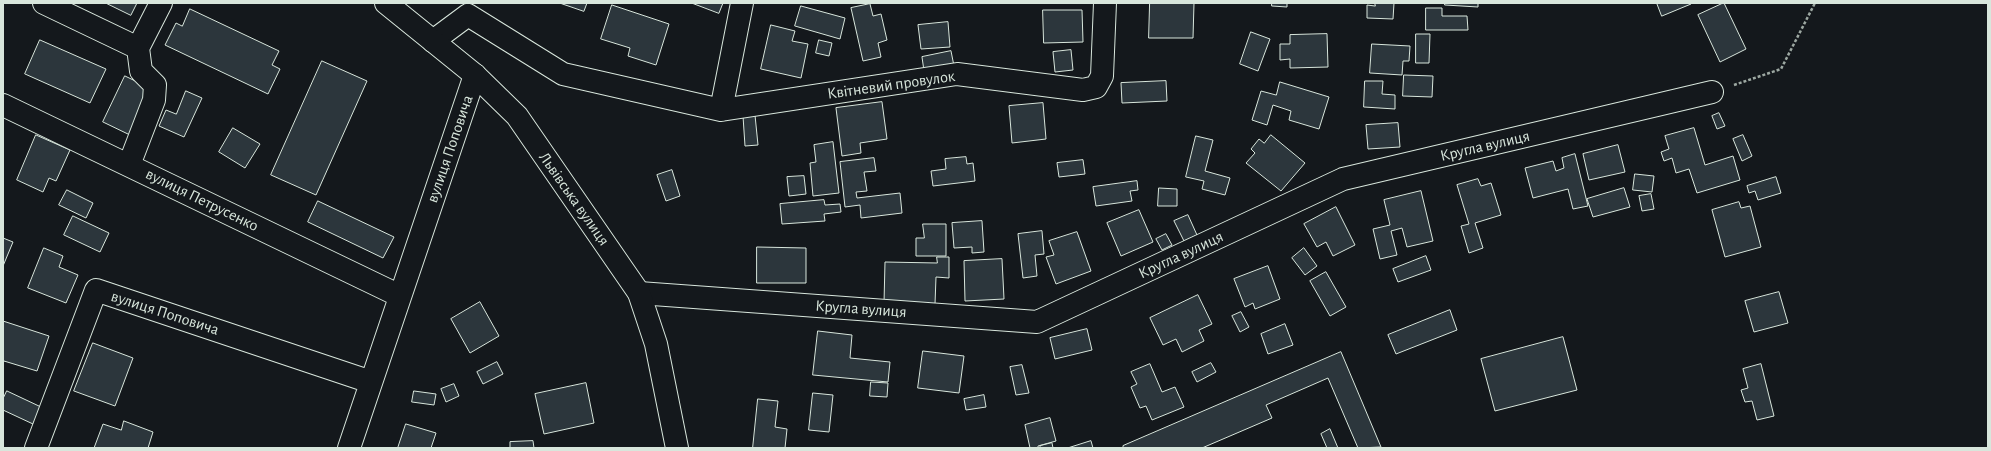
<!DOCTYPE html>
<meta charset="utf-8">
<style>
body{margin:0}
#map{position:relative;width:1991px;height:451px;overflow:hidden;background:#14181c;font-family:"Alegreya Sans",sans-serif}
canvas{display:block}
.frame{position:absolute;inset:0;border:4px solid #d8e6dc;pointer-events:none}
</style>
<div id="map">
<canvas width="1991" height="451"></canvas>
<div class="frame"></div>
</div>
<script>
const c = document.querySelector('canvas').getContext('2d');
c.lineJoin = 'round';
function fillPath(path, color) { c.fillStyle = color; c.fill(path, 'evenodd'); }
function strokePath(path, color, width, dash) { c.strokeStyle = color; c.lineWidth = width; c.lineCap = dash ? 'butt' : 'round'; c.setLineDash(dash || []); c.stroke(path); }
function write(font, color, halo, rows, align = 'center') {
  c.font = font + ' "Alegreya Sans",sans-serif'; c.lineWidth = 3; c.setLineDash([]); c.textBaseline = 'middle'; c.strokeStyle = halo; c.fillStyle = color; for (const [text, x, y, turn = 0] of rows) {
    c.save(); c.translate(x, y); c.rotate((+turn || 0) * Math.PI / 180); c.textAlign = isNaN(turn) ? turn : align; if (halo) c.strokeText(text, 0, 0); c.fillText(text, 0, 0); c.restore();
  }
}
const building = new Path2D(`
 M106 3H137L131 15Z
 M560 3H587L584 11Z
 M692 3H723L719 13Z
 M1150 3H1194L1193 38H1149Z
 M1272 3H1287V7L1272 6Z
 M1375 3H1394L1393 19 1367 18V5L1375 6Z
 M1445 3H1478V7L1445 5Z
 M1657 3H1691V4L1662 16Z
 M1724 3 1746 49 1720 62 1698 15Z
 M870 4 873 16 881 14 887 40 878 43 881 57 863 61 851 8Z
 M612 5 669 24 656 65 628 56 630 48 601 39Z
 M801 6 845 18 840 39 795 26Z
 M1426 8H1442V16H1467L1468 30H1426Z
 M190 9 279 51 272 65 280 69 268 94 165 45 176 23 182 26Z
 M1043 10H1082L1083 42 1044 43Z
 M948 22 950 47 921 49 918 25Z
 M771 25 795 31 792 41 808 44 801 78 761 69Z
 M1251 32 1270 39 1258 71 1240 64Z
 M1327 34 1328 67 1290 68V59L1280 60V44H1290V35Z
 M1416 34H1430L1429 63H1416Z
 M40 40 106 69 90 103 25 74Z
 M819 40 832 43 829 56 816 53Z
 M1372 44 1410 46 1409 61H1403L1402 75 1370 73Z
 M1071 50 1073 70 1055 72 1053 52Z
 M951 51 954 66 924 71 922 57Z
 M322 61 367 81 316 195 271 175Z
 M1404 75 1433 76 1432 97 1403 96Z
 M125 76 152 89 130 135 103 122Z
 M1166 81 1167 101 1122 103 1121 83Z
 M1365 81H1383L1382 94 1395 95V109L1364 107Z
 M1280 82 1329 97 1319 129 1289 120 1291 111 1273 105 1267 125 1252 120 1261 91 1276 95Z
 M186 91 202 98 184 137 159 126 166 110 176 114Z
 M882 102 887 139 860 143 861 153 842 156 836 108Z
 M1043 103 1046 139 1012 143 1009 106Z
 M1719 113 1725 126 1717 129 1712 116Z
 M755 115 758 145 745 146 743 116Z
 M1398 123 1400 147 1368 149 1366 125Z
 M233 128 260 144 245 168 219 152Z
 M1694 128 1705 165 1733 156 1740 180 1697 193 1689 169 1676 173 1672 158 1664 161 1661 152 1669 149 1665 136Z
 M36 135 70 150 56 181 49 178 43 192 17 180Z
 M1271 135 1305 163 1281 191 1246 163 1255 153 1251 149 1259 139 1264 143Z
 M1743 135 1752 156 1742 161 1733 139Z
 M1196 136 1213 140 1205 171 1230 178 1225 195 1202 189 1204 181 1186 177Z
 M833 142 839 193 813 196 810 163 816 162 814 145Z
 M1618 145 1625 172 1589 180 1583 154Z
 M1575 154 1588 206 1573 209 1568 189 1533 198 1525 168 1553 161 1556 171 1564 168 1562 158Z
 M966 157 967 164 973 163 975 181 933 186 931 171 946 169 945 159Z
 M874 158 876 171 864 172 867 191 856 192 857 198 900 193 902 213 861 218 860 205 845 207 840 162Z
 M1083 160 1085 174 1059 177 1057 163Z
 M672 170 680 196 666 201 657 175Z
 M1635 174 1654 176 1652 192 1633 190Z
 M804 176 806 194 789 196 787 177Z
 M1776 177 1781 193 1758 200 1755 191 1749 193 1747 186Z
 M1478 179 1481 186 1491 183 1501 215 1475 223 1483 248 1469 253 1461 226 1469 224 1457 185Z
 M1137 181 1138 190 1130 191 1132 201 1096 206 1093 187Z
 M1159 188 1177 189V206H1158Z
 M1624 188 1630 207 1593 217 1587 199Z
 M67 190 93 203 86 218 59 205Z
 M1421 191 1433 241 1407 247 1402 228 1391 231 1397 255 1380 259 1373 229 1390 225 1384 200Z
 M1651 194 1654 209 1642 211 1639 196Z
 M824 200 825 205 840 204 841 212 824 214 825 221 782 224 780 204Z
 M318 201 394 237 383 258 308 222Z
 M1739 202 1741 208 1750 206 1761 247 1725 257 1712 210Z
 M1336 207 1355 245 1333 256 1326 242 1317 247 1304 224Z
 M1139 210 1153 242 1121 256 1107 223Z
 M1188 215 1197 235 1184 241 1174 221Z
 M73 216 109 233 100 252 64 235Z
 M982 221 984 252 972 253V247L954 248 952 223Z
 M923 224H946V256H916V238H924Z
 M1042 231 1044 254 1035 255 1037 276 1023 278 1018 234Z
 M1077 232 1091 271 1056 284 1046 257 1054 255 1049 241Z
 M1166 234 1172 245 1162 250 1156 239Z
 M3 238 13 242 3 266Z
 M757 247 806 248V283H757Z
 M44 248 63 256 59 267 78 275 66 303 28 288Z
 M1304 248 1317 266 1305 275 1292 258Z
 M1426 256 1431 270 1398 282 1393 269Z
 M937 257H949V278L936 277 935 304 884 303 885 262 937 263Z
 M1002 259 1004 299 965 301 964 261Z
 M1268 266 1280 299 1255 309 1253 303 1245 307 1234 279Z
 M1326 272 1346 307 1330 316 1310 281Z
 M1779 292 1788 323 1754 332 1745 301Z
 M1198 295 1212 324 1199 330 1204 341 1182 352 1176 339 1163 345 1150 318Z
 M480 302 499 336 470 353 451 319Z
 M1450 310 1457 330 1396 354 1388 335Z
 M1241 312 1249 327 1240 332 1232 316Z
 M3 321 49 336 37 371 4 361 3 363Z
 M1285 324 1293 345 1268 354 1261 334Z
 M1087 329 1092 350 1055 359 1050 338Z
 M818 331 852 335 850 358 890 362 888 382 813 375Z
 M1563 337 1577 390 1495 411 1481 359Z
 M93 343 133 358 115 406 74 391Z
 M923 351 964 356 959 393 918 388Z
 M1341 352 1381 447 1358 448 1328 378 1266 405 1272 418 1202 448H1123V446Z
 M497 362 503 374 483 384 477 372Z
 M1211 363 1216 372 1197 382 1192 372Z
 M1150 364 1162 392 1175 387 1184 407 1152 420 1146 406 1140 408 1131 387 1137 384 1131 372Z
 M1761 364 1774 416 1757 420 1752 401 1745 402 1741 390 1748 388 1743 369Z
 M1022 365 1029 393 1016 395 1010 367Z
 M871 382 888 383 887 397 870 396Z
 M586 383 594 423 544 434 535 394Z
 M454 384 459 396 446 402 441 389Z
 M7 391 41 407 33 424 3 410V399Z
 M414 391 436 394 434 405 412 402Z
 M813 393 833 395 829 432 809 430Z
 M984 395 986 407 966 410 964 399Z
 M758 399 778 401 775 427 787 429 785 448H753Z
 M1050 418 1056 441 1038 446V448H1030L1025 425Z
 M124 421 153 432 148 448H94L103 424 121 430Z
 M406 424 436 433 431 448H398Z
 M1330 429 1338 448H1327L1321 434Z
 M533 441 534 448H510V442Z
 M1091 441 1093 448H1068Z
 M1052 443 1053 448H1040V446Z`);
const path = new Path2D(`
 M1734 85 1781 69 1815 3`);
const minor = new Path2D(`
 M44 3 138 48
 M433 41 468 15 563 74 721 110 957 74 1083 90 1096 87 1102 76 1105 3
 M3 105 400 296
 M721 110 742 3
 M129 165 154 100 155 85 141 71 138 48 161 3
 M639 293 1037 322 1343 179 1712 92
 M36 448 96 290 371 382
 M349 448 475 75`);
const major = new Path2D(`
 M386 3 475 75 517 116 639 293 656 344 677 448`);
const streetNames = [
 ["Квітневий провулок",891,85,-8],
 ["Кругла вулиця",1485,146,-13],
 ["вулиця Поповича",450,149,-71],
 ["Львівська вулиця",574,199,55],
 ["вулиця Петрусенко",202,200,26],
 ["Кругла вулиця",1181,255,-25],
 ["Кругла вулиця",861,309,4],
 ["вулиця Поповича",165,313,18]
];
fillPath(building, '#2c363c');
strokePath(building, '#d8e6dc', 1);
strokePath(minor, '#d8e6dc', 24);
strokePath(major, '#d8e6dc', 24);
strokePath(path, '#9da8a2', 2.5, [3, 2]);
strokePath(minor, '#14181c', 22);
strokePath(major, '#14181c', 22);
write('16px', '#d8e6dc', '#14181c', streetNames);
</script>
